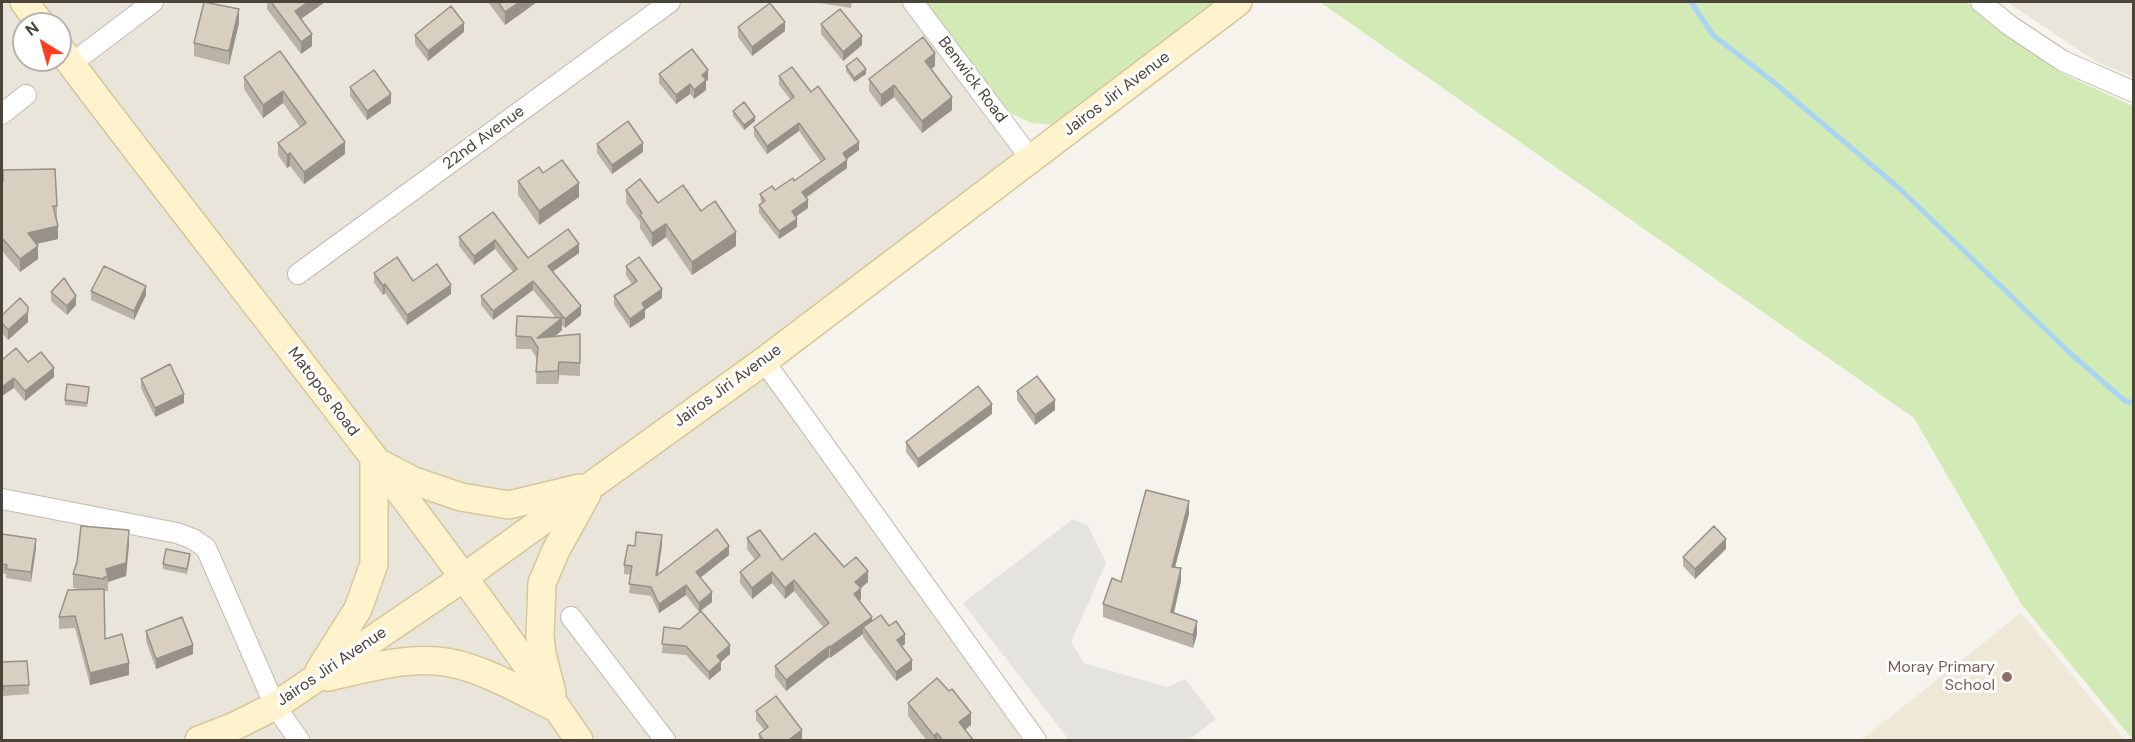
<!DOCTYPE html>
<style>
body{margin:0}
#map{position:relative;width:2135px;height:742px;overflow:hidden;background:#f6f3ec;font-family:"DM Sans",sans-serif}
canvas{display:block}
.frame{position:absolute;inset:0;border:3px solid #4b4439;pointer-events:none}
.north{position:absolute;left:12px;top:12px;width:60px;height:60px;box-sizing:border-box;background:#fff;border:2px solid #b7b4b0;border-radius:50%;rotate:323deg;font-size:16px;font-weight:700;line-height:24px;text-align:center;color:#4b4439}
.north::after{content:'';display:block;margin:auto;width:21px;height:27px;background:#fc3f1d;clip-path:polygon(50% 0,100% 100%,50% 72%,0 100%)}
</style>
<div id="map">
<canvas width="2135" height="742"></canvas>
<div class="frame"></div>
<div class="north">N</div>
</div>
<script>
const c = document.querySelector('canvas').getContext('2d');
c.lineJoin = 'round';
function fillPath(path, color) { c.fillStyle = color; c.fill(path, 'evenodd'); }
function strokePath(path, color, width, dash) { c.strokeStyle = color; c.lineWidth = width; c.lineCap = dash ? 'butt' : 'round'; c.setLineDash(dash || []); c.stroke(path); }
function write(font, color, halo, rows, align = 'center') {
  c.font = font + ' "DM Sans",sans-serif'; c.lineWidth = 6; c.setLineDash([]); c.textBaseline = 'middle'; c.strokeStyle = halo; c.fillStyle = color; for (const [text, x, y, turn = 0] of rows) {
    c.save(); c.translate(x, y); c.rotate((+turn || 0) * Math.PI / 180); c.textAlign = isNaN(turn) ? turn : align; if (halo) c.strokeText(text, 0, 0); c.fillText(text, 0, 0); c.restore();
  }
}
const residential = new Path2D(`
 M2 2H905L1021 157 755 357 1022 740H2ZM24 24H60V60H24Z
 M2007 2H2133V77L2095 61Z`);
const education = new Path2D(`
 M2021 613 2125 740H1861Z`);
const green = new Path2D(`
 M922 2H1222L1058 125 1031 123 1003 110Z
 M1320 2H1967L2005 34 2063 74 2133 106V740L2022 605 1914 418Z`);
const parking = new Path2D(`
 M1073 519 1088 526 1106 563 1071 642 1084 663 1167 687 1185 679 1216 719 1189 740H1069L963 603Z`);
const stream = new Path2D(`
 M1691 2 1713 35 1771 80 1900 189 2070 353 2125 401 2134 403`);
const minor = new Path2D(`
 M913 2 1031 159
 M1981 2 2009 25 2063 61 2134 92
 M71 64 153 2
 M2 114 26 95
 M298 274 670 2
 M764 361 1036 740
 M2 499 177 533 193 539 206 548 275 706 299 740
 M571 617 665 740`);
const secondary = new Path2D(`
 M24 2 41 24
 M60 49C233 280 417 502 579 740
 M381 464 414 481 461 497 509 505 579 488
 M319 671 358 609 374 564V461
 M328 677C364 669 401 658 437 661 476 664 517 689 552 706
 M552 693 542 654 540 636 542 583 556 550 587 494
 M199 740 235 726 275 706 463 578 764 361 1238 2`);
const wall = new Path2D(`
 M267 2H325L301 19 312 46 301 54 267 9Z
 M488 2H537L505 25Z
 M813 2H852L851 8Z
 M239 23 229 65 194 56V43Z
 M821 24 862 45 843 61 821 34Z
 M738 27 785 31 752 56 738 37Z
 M464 32 428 61 415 44V35Z
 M280 51 345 154 304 184 290 166 287 168 278 155V143L300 127 283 103 263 118 244 89V77Z
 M846 66 866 74 854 82 846 71Z
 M935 66 931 69 952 110 922 133 894 97 881 107 869 91V79Z
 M659 74 708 80 706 81V90L694 99 690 94 676 104 659 83Z
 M779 76 811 92 859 150 846 159 847 168 806 198 808 208 796 217 797 227 779 239 759 213V205L761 203 760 194 775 190 794 181 821 162 799 131 767 154 754 136V127L791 100 779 85Z
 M350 87 391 103 367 120 350 96Z
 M733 111 755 121 744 130 733 116Z
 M597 144 643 152 612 174 597 153Z
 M3 170 57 206V219H56L58 239 36 244 38 259 20 272 3 252Z
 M543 173 579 197 539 225 518 195V181Z
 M626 190 658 203 701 211 736 246 692 275 666 237 652 247 640 228V222L626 203Z
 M493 212 528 258 579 253 553 271 581 315 565 328 562 325V330L555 337 580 334V376L559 375 558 384H536L537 359 531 349H516V336L556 318 533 290 493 320 481 305V296L513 272 495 249 474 265 459 246V237Z
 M626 266 662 298 645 310V318L630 328 614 305V296L632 284 626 275Z
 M374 273 413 281 451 294 407 325 385 293 383 295 374 283Z
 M91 291 146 295 134 320 91 300Z
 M51 292 76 305 67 315 51 301Z
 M2 315 28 322 8 340 2 333Z
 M2 360 28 362 54 377 25 401 14 388Z
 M141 379 184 403 155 417 141 388Z
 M89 391 87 407 65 405V400Z
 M1017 391 1055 410 1035 425 1017 400Z
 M992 414 918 468 906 452V442Z
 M1189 514 1175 567 1181 581 1174 613 1197 634 1193 648 1103 617V604L1121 582Z
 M2 534 36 548 31 582 6 578V574L2 573Z
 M747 538 782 560 844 567 868 582 861 588V599L860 601 872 621 889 626 905 644 902 646 912 670 896 681 863 637V634L830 658 829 657 786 691 775 677V666L823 627 794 591 785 599 772 583 752 599 740 583V572L755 560 747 549Z
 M129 544 126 576 108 582V591H104L105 639 129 675 90 685 75 628 59 629V617L85 590 73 588V574Z
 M662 545 658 575 729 555 700 578 712 602 699 612 686 595 659 613 651 596 629 593 631 575 624 574V565L635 546Z
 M1726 549 1695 579 1683 566V557Z
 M190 559 187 574 163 569V564Z
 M664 627 730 654 721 662V670L709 680 686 655 662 653Z
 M146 631 193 654 156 669 146 641Z
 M2 662 29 685V694L3 696V699H2Z
 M908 703 971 725 965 730 974 741H927L908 716Z
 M756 711 802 739 800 741H759V734L764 730 756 720Z`);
const shadedWall = new Path2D(`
 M308 2H325L295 23V11Z
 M519 2H537L505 25V12Z
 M239 9V23L229 65V51Z
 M785 22V31L752 56V47Z
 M464 23V32L428 61V51Z
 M312 34V46L301 54V42Z
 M862 36V45L843 61V52Z
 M935 53V66L925 74V61Z
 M866 69V74L854 82V78Z
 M708 70V80L706 81V90L694 99V90L702 75Z
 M690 84V94L676 104V95Z
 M894 85V97L881 107V95Z
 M283 91V103L263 118V105Z
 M391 94V103L367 120V111Z
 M952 97V110L922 133V121Z
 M755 117V121L744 130V125Z
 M799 123V131L767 154V146Z
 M345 142V154L304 184V172Z
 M859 142V150L843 162V153Z
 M643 143V152L612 174V165Z
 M290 153V166L287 168V155Z
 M847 160V168L802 200V192Z
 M579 183V197L539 225V211Z
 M808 200V208L792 219V211Z
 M797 219V227L779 239V231Z
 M666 224V237L652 247V233Z
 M58 226V239L28 246V233Z
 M736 232V246L692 275V262Z
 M3 239V252L2 253V240Z
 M495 240V249L474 265V256Z
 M579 244V253L548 275V266Z
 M38 246V259L20 272V259Z
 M533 281V290L493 320V311Z
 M385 284V293L383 295V286Z
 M451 285V294L407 325V315Z
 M146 286V295L134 320V311Z
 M662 289V298L645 310V318L630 328V319L642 303Z
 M76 296V305L67 315V306Z
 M581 306V315L565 328V319Z
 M28 312V322L8 340V330Z
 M562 318V330L538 350 537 338Z
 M559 362V375L558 384V371Z
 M54 368V377L25 401V391Z
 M14 378V388L2 396V387Z
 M184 394V403L155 417V408Z
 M1055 400V410L1035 425V415Z
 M992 404V414L918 468V459Z
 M1189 501V514L1172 579V567Z
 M129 530V544L126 576 108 582 106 569Z
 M662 535V545L656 585V576Z
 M36 539V548L31 582V572Z
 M1726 539V549L1695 579V569Z
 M729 546V555L696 581V572Z
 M1181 568V581L1171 625V612Z
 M868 571V582L857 591 861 588V599L854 605 855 582Z
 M772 572V583L752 599V588Z
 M794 580V591L785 599V588Z
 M686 585V595L659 613V604Z
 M712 592V602L699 612V603Z
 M872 617V628L863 627V634L830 658V647Z
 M1197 621V634L1193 648V635Z
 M905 634V644L897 650V640Z
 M193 645V654L156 669V659Z
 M730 645V654L721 662V670L709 680V672L717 656Z
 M829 646V657L786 691V680Z
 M912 660V670L896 681V672Z
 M129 663V675L90 685V673Z
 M971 713V725L959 734V722Z
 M802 730V739L800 741H787Z
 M937 733V741H934V736Z`);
const building = new Path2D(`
 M204 2 239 9 229 51 194 43Z
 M271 2H308L295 11 312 34 301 42Z
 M498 2H519L505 12Z
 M770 3 785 22 752 47 738 27Z
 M451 6 464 23 428 51 415 35Z
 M840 9 862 36 843 52 821 24Z
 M923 37 935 53 925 61 952 97 922 121 894 85 881 95 869 79Z
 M692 49 708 70 702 75 706 80 694 90 690 84 676 95 659 74Z
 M280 51 345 142 304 172 290 153 287 155 278 143 306 123 283 91 263 105 244 77Z
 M857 58 866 69 854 78 846 66Z
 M792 67 811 92 818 86 859 142 843 153 847 160 802 192 808 200 792 211 797 219 779 231 759 205 765 201 760 194 772 186 775 190 793 178 794 181 825 159 799 123 767 146 754 127 794 97 779 76Z
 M374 70 391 94 367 111 350 87Z
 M744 102 755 117 744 125 733 111Z
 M628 121 643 143 612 165 597 144Z
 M562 160 579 183 539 211 518 181 539 167 543 173Z
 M55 169 57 206H53L58 226 28 233 38 246 20 259 3 239 2 240V183L3 181V170Z
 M640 179 658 203 683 185 701 211 715 201 736 232 692 262 666 224 652 233 640 215 642 213 626 190Z
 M493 212 528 258 568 229 579 244 548 266 581 306 565 319 533 281 493 311 481 296 517 269 495 240 474 256 459 237Z
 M397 257 413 281 437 264 451 285 407 315 385 284 383 286 374 273Z
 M639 257 662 289 642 303 645 308 630 319 614 296 637 281 626 266Z
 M104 266 146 286 134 311 91 291Z
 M64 278 76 296 67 306 51 292Z
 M20 298 28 307V312L8 330 2 323V315Z
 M517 316 562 318 537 338 580 334V363L559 362 558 371 536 372 538 348 531 337 516 336Z
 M16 348 28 362 41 352 54 368 25 391 14 378 2 387V360Z
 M170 364 184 394 155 408 141 379Z
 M1037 376 1055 400 1035 415 1017 391Z
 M67 384 89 387 87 403 65 400Z
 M978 386 992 404 918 459 906 442Z
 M1146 490 1189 501 1172 567 1181 568 1171 612 1197 621 1193 635 1103 604 1112 578 1121 582Z
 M81 526 129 530 126 563 106 569 108 577H104V579L73 574 77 562Z
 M1714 526 1726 539 1695 569 1683 557Z
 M717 529 729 546 696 572 712 592 699 603 686 585 659 604 651 587 629 584 632 566 624 565 628 545 635 546 636 532 662 535 656 576Z
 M760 530 782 560 815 533 844 567 856 557 868 571 855 582 861 588 854 594 872 617 830 647 829 646 786 680 775 666 829 623 794 580 785 588 772 572 752 588 740 572 760 556 747 538Z
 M2 534 36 539 31 572 6 569 7 565 2 564Z
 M166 549 190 554 187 569 163 564Z
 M104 589 105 639 122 634 129 663 90 673 75 616 59 617 68 590Z
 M701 611 730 645 717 656 721 661 709 672 686 646 662 644 664 627 680 629Z
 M881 615 889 626 896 621 905 634 897 640 912 660 896 672 863 627Z
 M182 617 193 645 156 659 146 631Z
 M27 661 29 685 3 686V690H2V662Z
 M937 678 949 691 952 689 971 713 959 722 974 741H943L937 733 934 736 908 703Z
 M776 696 802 730 787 741H764L759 734 768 727 756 711Z`);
const markers = [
 [2007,677,6,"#8d6e63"]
];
const streetNames = [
 ["Benwick Road",972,80,53],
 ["Jairos Jiri Avenue",1117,94,-37],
 ["22nd Avenue",484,138,-36],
 ["Jairos Jiri Avenue",728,386,-36],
 ["Matopos Road",323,392,53],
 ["Jairos Jiri Avenue",332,667,-34]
];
const educationNames = [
 ["Moray Primary",1995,668],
 ["School",1995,686]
];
fillPath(residential, '#eae5da');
fillPath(education, '#efe8d6');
fillPath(green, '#d2eab5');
fillPath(parking, '#e5e3e0');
strokePath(stream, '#a9d4f2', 5);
strokePath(minor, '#c2bbae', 22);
strokePath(secondary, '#d6c79b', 30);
strokePath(minor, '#fff', 20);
strokePath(secondary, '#fff3cd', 27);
fillPath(wall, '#bab2a6');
fillPath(shadedWall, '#979187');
fillPath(building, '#d8cfc1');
strokePath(building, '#979187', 1.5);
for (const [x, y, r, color] of markers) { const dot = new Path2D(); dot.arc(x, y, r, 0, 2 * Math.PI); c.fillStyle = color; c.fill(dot); strokePath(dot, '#fff', 2); }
write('16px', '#4b4439', '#fff', streetNames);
write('16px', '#785e54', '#fff', educationNames, 'right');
</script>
